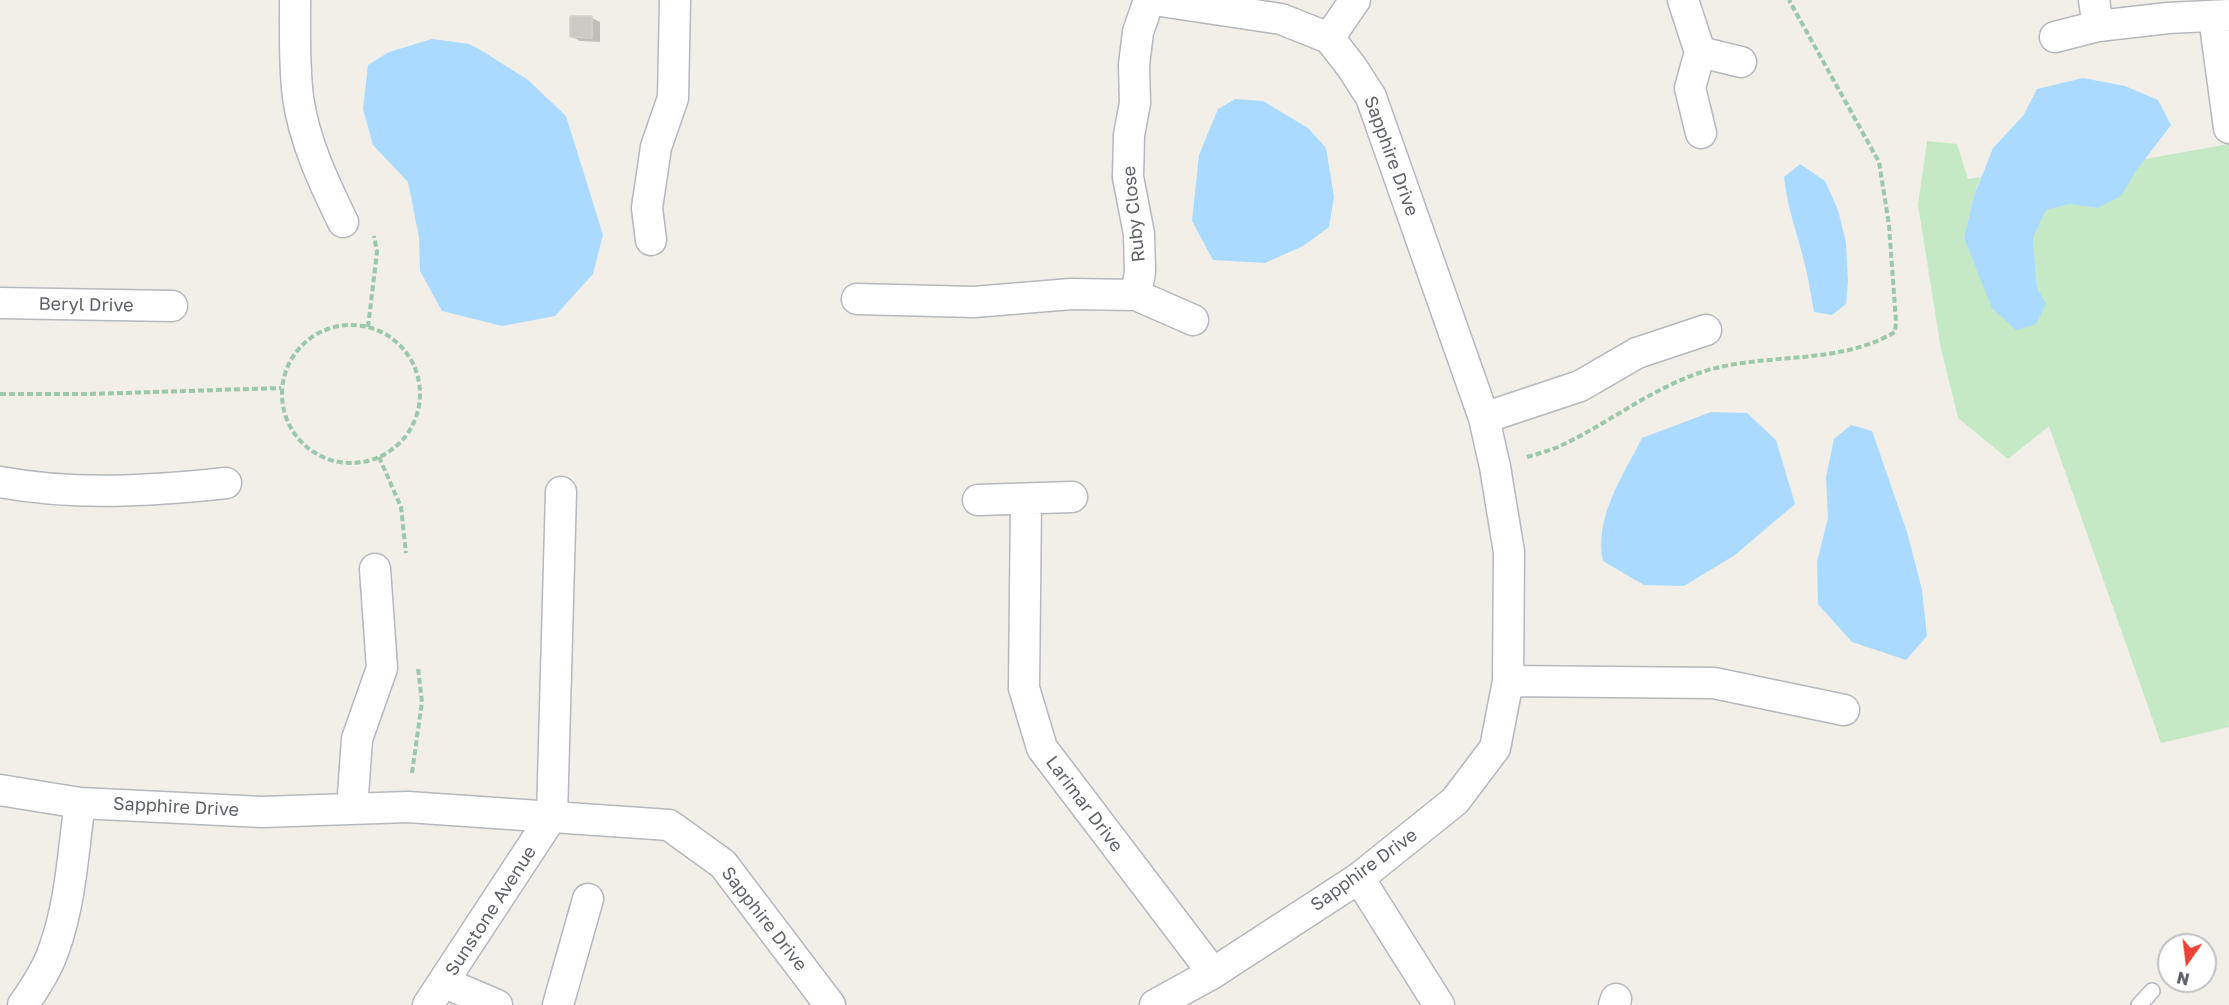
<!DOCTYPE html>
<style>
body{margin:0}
#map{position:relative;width:2229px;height:1005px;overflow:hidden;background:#f1efe8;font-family:"Golos Text",sans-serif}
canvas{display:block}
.north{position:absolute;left:2157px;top:933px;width:60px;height:60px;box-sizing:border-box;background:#fff;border:2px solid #bfc1c3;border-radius:50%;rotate:194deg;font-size:16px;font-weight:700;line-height:24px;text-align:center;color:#5f6368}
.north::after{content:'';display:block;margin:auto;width:21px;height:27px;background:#ea4335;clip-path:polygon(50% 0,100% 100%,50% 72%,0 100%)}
</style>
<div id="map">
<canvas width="2229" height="1005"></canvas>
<div class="north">N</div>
</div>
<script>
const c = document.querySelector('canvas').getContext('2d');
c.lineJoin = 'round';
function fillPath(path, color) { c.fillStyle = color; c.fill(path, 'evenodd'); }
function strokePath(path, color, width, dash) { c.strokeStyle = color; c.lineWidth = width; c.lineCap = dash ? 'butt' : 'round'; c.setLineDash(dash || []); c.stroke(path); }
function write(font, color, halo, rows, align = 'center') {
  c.font = font + ' "Golos Text",sans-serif'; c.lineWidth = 6; c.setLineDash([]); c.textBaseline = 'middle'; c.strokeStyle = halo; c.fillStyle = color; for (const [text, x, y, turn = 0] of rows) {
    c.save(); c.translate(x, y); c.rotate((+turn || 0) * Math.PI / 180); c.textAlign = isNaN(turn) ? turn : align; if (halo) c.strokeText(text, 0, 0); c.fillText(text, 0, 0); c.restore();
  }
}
const green = new Path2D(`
 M1927 141 1957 144 1968 179 1981 177 1974 196 1964 238 1976 267 2037 288 2033 238 2046 210 2070 204 2097 208 2136 171 2145 159 2229 144V727L2161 743 2049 426 2008 459 1958 418 1941 349 1918 205Z`);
const water = new Path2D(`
 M432 39 469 44 479 49 528 80 566 116 603 235 593 274 555 316 502 326 442 311 420 271 419 237 408 182 373 145 363 109 368 65 389 52Z
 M2083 78 2125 86 2158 100 2171 125 2136 171 2121 196 2097 208 2070 204 2046 210 2033 238 2037 288 2046 304 2036 324 2016 330 1992 308 1964 238 1974 196 1993 148 2023 116 2037 89Z
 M1235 99 1263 101 1308 128 1326 148 1334 197 1329 227 1303 246 1265 263 1213 260 1192 221 1199 155 1218 109Z
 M1800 164 1825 181 1838 210 1846 243 1848 281 1846 304 1832 315 1814 312C1811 296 1809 280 1805 265 1798 235 1787 208 1784 177Z
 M1711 412 1747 413 1776 440 1795 504 1735 555 1684 586 1644 585 1603 561C1594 517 1623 476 1642 438Z
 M1851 425 1872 431 1907 532 1922 590 1927 636 1906 660 1852 642 1818 604 1817 562 1828 518 1826 477 1834 439Z`);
const shadow = new Path2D(`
 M592 18 600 22V42L580 41 572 37Z`);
const building = new Path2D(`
 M570 16H592V38L570 37Z`);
const path = new Path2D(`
 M282 394a69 69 0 1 1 138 0a69 69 0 1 1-138 0Z
 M368 327 377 252 374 236
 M0 394H91L281 388
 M379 457 401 507 406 553
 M1527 457C1537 454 1548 451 1558 447 1606 425 1649 390 1699 373 1762 351 1836 367 1895 332L1896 322 1889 225 1879 162 1789 0
 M412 773 422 702 418 668`);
const lane = new Path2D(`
 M2139 1005 2152 991`);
const street = new Path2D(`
 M295 0C295 32 294 65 298 97 304 141 324 183 343 222
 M1154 0 1281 19 1329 38 1351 66 1371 97 1484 418 1495 467 1509 552 1508 681 1495 748 1455 801 1359 878 1213 973 1155 1005
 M1683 0 1700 52 1690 88 1701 133
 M2094 0 2098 26
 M2214 17 2229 128
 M2055 37 2098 26 2168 18 2229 15
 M1329 38 1355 0
 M1700 52 1741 62
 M651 240 647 208 656 147 673 98 675 0
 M1136 295 1193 320
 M857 299 974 302 1071 294 1136 295 1140 272 1139 234 1128 177 1129 135 1135 103 1134 65 1138 32 1149 0
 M0 303 172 306
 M1484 418 1580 386 1637 353 1706 330
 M0 482C76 496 150 491 226 483
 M978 500 1072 497
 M1026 500 1024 688 1042 748 1213 973
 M1508 681 1714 683 1844 710
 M0 790 80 803 262 812 408 807 669 825 723 864 830 1005
 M352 809 357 739 382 668 375 569
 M1359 878 1439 1005
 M445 983 497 1005
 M23 1005C35 988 48 968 54 949 71 902 73 851 80 803
 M428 1005 552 816 561 492
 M558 1005 588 899
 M1614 1005 1616 999`);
const streetNames = [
 ["Sapphire Drive",1391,156,70],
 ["Ruby Close",1134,214,-96],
 ["Beryl Drive",86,305,1],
 ["Larimar Drive",1084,804,53],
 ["Sapphire Drive",176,807,3],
 ["Sapphire Drive",1364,870,-36],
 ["Sunstone Avenue",491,911,-57],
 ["Sapphire Drive",764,919,52]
];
fillPath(green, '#c5e8c5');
fillPath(water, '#aadaff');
fillPath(shadow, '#0003');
fillPath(building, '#cccac5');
strokePath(building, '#d6d1c6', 1.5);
strokePath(lane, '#b5b8bc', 18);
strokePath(street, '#b5b8bc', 33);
strokePath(path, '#9cc7a9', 4, [6, 3]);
strokePath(lane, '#fff', 15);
strokePath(street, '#fff', 30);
write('18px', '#5f6368', '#fff', streetNames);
</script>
